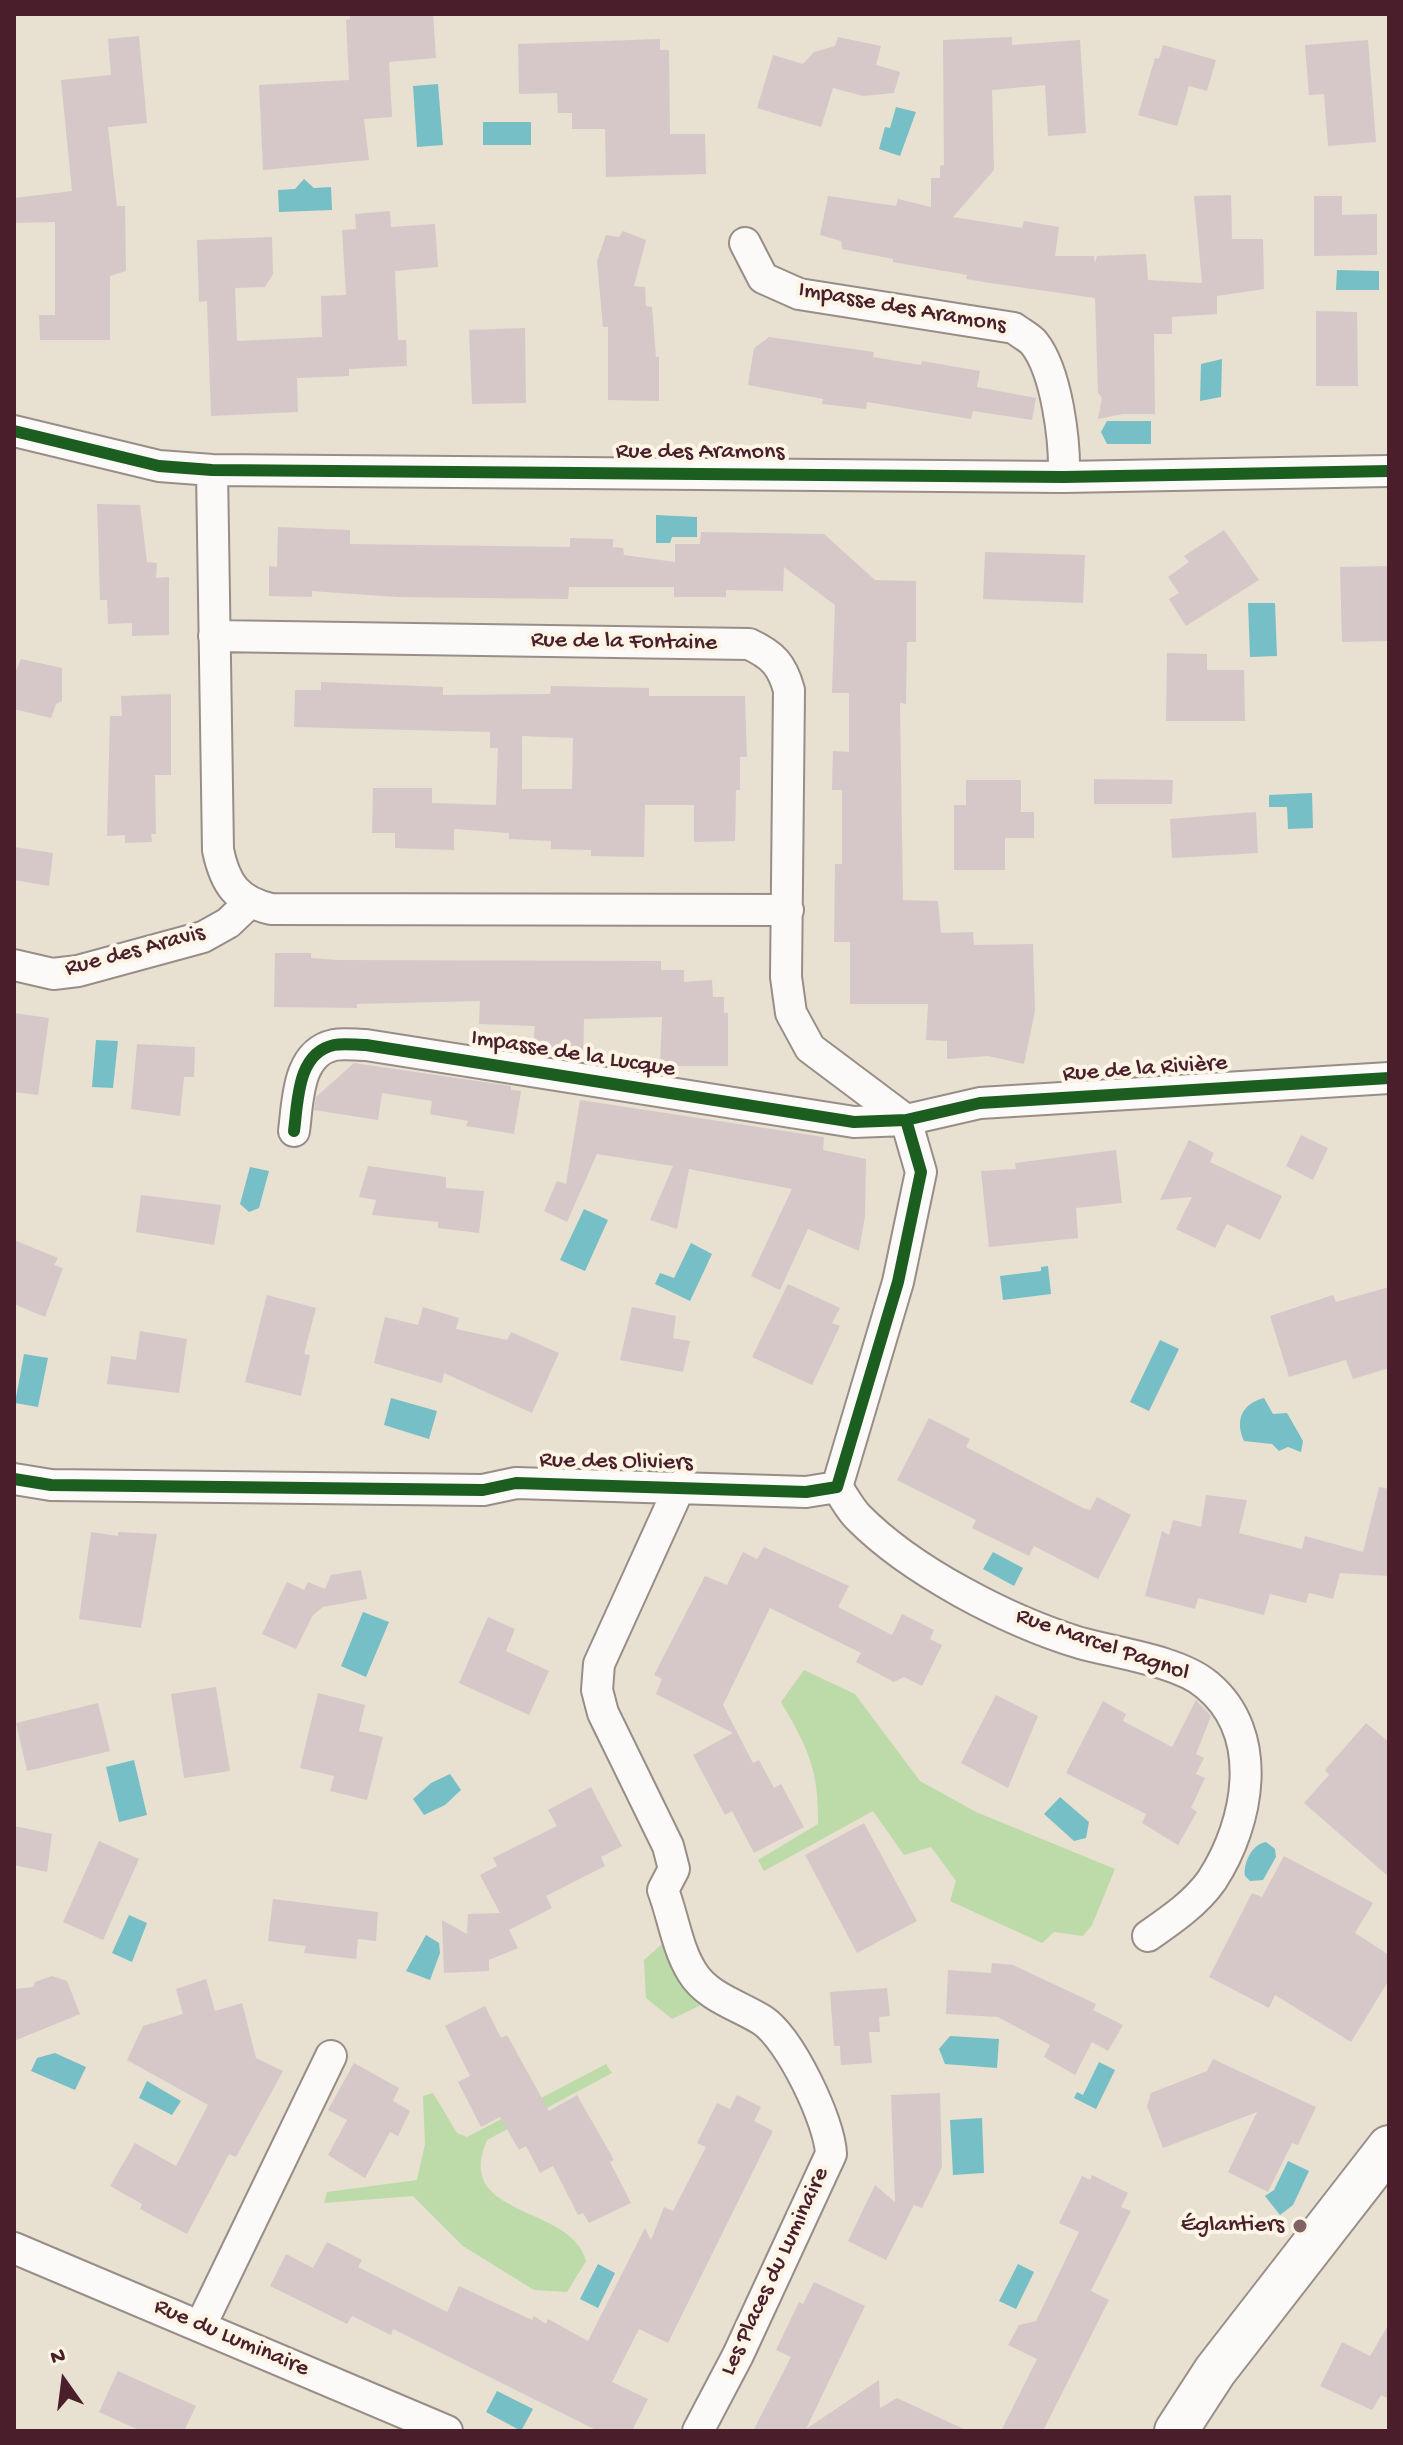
<!DOCTYPE html>
<meta charset="utf-8">
<style>
body{margin:0}
#map{position:relative;width:1403px;height:2445px;overflow:hidden;background:#e8e0d0;font-family:"Gochi Hand",sans-serif}
canvas{display:block}
.frame{position:absolute;inset:0;border:16px solid #4a1f2b;pointer-events:none}
.north{position:absolute;left:24px;top:2341px;width:80px;height:80px;-webkit-text-stroke:6px #fcf5e5;paint-order:stroke;rotate:346deg;font-size:22px;font-weight:700;line-height:32px;text-align:center;color:#4a1f2b}
.north::after{content:'';display:block;margin:auto;width:28px;height:36px;background:#4a1f2b;clip-path:polygon(50% 0,100% 100%,50% 72%,0 100%)}
</style>
<div id="map">
<canvas width="1403" height="2445"></canvas>
<div class="frame"></div>
<div class="north">N</div>
</div>
<script>
const c = document.querySelector('canvas').getContext('2d');
c.lineJoin = 'round';
function fillPath(path, color) { c.fillStyle = color; c.fill(path, 'evenodd'); }
function strokePath(path, color, width, dash) { c.strokeStyle = color; c.lineWidth = width; c.lineCap = dash ? 'butt' : 'round'; c.setLineDash(dash || []); c.stroke(path); }
function write(font, color, halo, rows, align = 'center') {
  c.font = font + ' "Gochi Hand",sans-serif'; c.lineWidth = 8; c.setLineDash([]); c.textBaseline = 'middle'; c.strokeStyle = halo; c.fillStyle = color; for (const [text, x, y, turn = 0] of rows) {
    c.save(); c.translate(x, y); c.rotate((+turn || 0) * Math.PI / 180); c.textAlign = isNaN(turn) ? turn : align; if (halo) c.strokeText(text, 0, 0); c.fillText(text, 0, 0); c.restore();
  }
}
const green = new Path2D(`
 M804 1670 855 1694 920 1781 976 1812 1115 1869 1092 1925 1083 1936 1054 1932 1042 1943 950 1901 956 1881 931 1847 904 1855 873 1811 764 1871 758 1860 818 1824C819 1770 808 1748 781 1702Z
 M662 1944 675 1971 701 2005 672 2019 646 1998 644 1960Z
 M606 2064 612 2073 487 2140C452 2219 572 2204 586 2261L567 2292 534 2290 463 2246 413 2196 324 2203 327 2192 417 2180 425 2144 423 2096 433 2093 457 2133 467 2137Z`);
const water = new Path2D(`
 M438 84 443 145 417 147 413 86Z
 M896 107 916 112 900 156 879 149 885 127 890 128Z
 M483 122H531V145H483Z
 M304 179 314 188 331 187 332 210 279 212 278 190 295 189Z
 M1337 270 1379 271V290H1336Z
 M1222 359 1221 397 1200 401 1201 364Z
 M1107 421H1151V444H1107L1101 432Z
 M656 515 697 517V537H672L670 543H656Z
 M1248 603H1275L1277 656 1250 657Z
 M1312 793 1313 828 1288 829 1287 807H1269V795Z
 M96 1040 118 1041 113 1088 92 1087Z
 M250 1167 269 1171 259 1208 249 1212 240 1204Z
 M584 1209 608 1220 585 1271 560 1260Z
 M691 1243 712 1254 690 1301 655 1284 660 1273 674 1278Z
 M1048 1266 1051 1294 1003 1300 1000 1276 1041 1271V1267Z
 M1160 1340 1179 1349 1149 1411 1130 1402Z
 M24 1354 48 1358 38 1407 15 1403Z
 M391 1398 437 1411 429 1439 384 1425Z
 M1264 1398 1273 1414 1287 1413 1303 1441 1301 1452 1288 1447 1279 1451 1272 1444 1244 1441C1235 1421 1241 1404 1264 1398Z
 M993 1552 1023 1568 1014 1586 983 1569Z
 M363 1612 389 1622 366 1677 341 1666Z
 M134 1760 147 1815 119 1822 106 1767Z
 M450 1774 461 1790 445 1805 424 1815 413 1799 431 1783Z
 M1060 1797 1089 1822 1086 1838 1074 1841 1044 1814Z
 M1266 1842 1275 1849 1276 1857 1263 1880 1250 1881 1245 1876C1243 1863 1252 1844 1266 1842Z
 M129 1915 147 1923 132 1962 112 1953Z
 M426 1935 439 1943 440 1953 430 1980 406 1971Z
 M950 2036 999 2039 997 2068 945 2064 939 2049Z
 M55 2053 86 2067 75 2090 31 2071 37 2058Z
 M1099 2062 1115 2070 1096 2109 1074 2098 1077 2092 1083 2095Z
 M147 2081 181 2101 172 2115 139 2098Z
 M982 2118 984 2173 953 2175 950 2120Z
 M1288 2161 1309 2171 1293 2205 1280 2215 1265 2196 1274 2190Z
 M598 2264 615 2273 598 2308 580 2299Z
 M1018 2264 1034 2272 1016 2309 999 2301Z
 M497 2391 533 2409 521 2431 486 2412Z`);
const building = new Path2D(`
 M350 14H433L436 58 389 62 392 117 364 119 369 160 263 170 259 85 349 80 346 20 350 19Z
 M139 36 147 123 108 127 117 206H125L126 271 110 276V340H40L39 315H55V222L14 223V198L72 191 61 80 111 75 108 39Z
 M838 37 881 46 876 65 900 72 894 93 863 96 833 88 821 127 757 108 773 55 803 64 814 52 835 46Z
 M1012 37V45L1080 40 1086 133 1048 136 1045 85 992 90 994 170 953 217 1022 228 1024 221 1059 227 1055 256H1094L1095 263 1097 256 1146 254 1148 280 1202 283 1194 196 1231 195 1232 239H1263L1264 289 1217 296V314L1172 317V334H1154L1155 414H1123L1098 419 1102 398 1098 393 1095 298 990 283 966 279 967 275 893 262V259L842 249 841 241 820 235 828 196 896 206 898 199 931 207V178H940V166L944 165 943 40Z
 M660 39V50H669L670 134H705L706 174 606 177 605 129H572V113H558L557 93 519 94 518 44Z
 M1368 40 1376 142 1328 146 1324 94 1309 95 1305 45Z
 M1163 45 1216 60 1207 91 1189 86 1177 126 1138 115 1155 58 1159 59Z
 M1314 196H1342V215L1377 214V255L1314 256Z
 M390 211 391 227 435 224 438 267 395 271 398 340H406L407 366 349 369V376L297 378 298 412 211 416 207 301 199 302 197 240 272 237 273 274 265 287 235 288 237 341 322 337 321 296 346 295 342 230 356 229 355 214Z
 M623 231 646 240 634 286 645 287 646 306 652 307 656 357H659V401L608 400V327H603L597 261 606 235 619 237Z
 M1316 311 1357 312 1358 386H1316Z
 M525 328 526 403 472 404 469 330Z
 M769 337 874 352 873 357 921 365 922 361 980 371 977 387 1036 398 1032 420 973 411 971 419 867 402 866 409 822 404 823 399 748 385 754 348Z
 M97 504 140 505 147 562 157 563 156 578 169 577V635L132 636V623L108 624 107 600H100Z
 M278 527 350 530V544L570 547V538L613 539V547L623 548 624 555 675 562V544H700L701 532 824 534 875 580 916 581V642H907L906 704 900 703 903 900 938 901 941 933 973 932 974 945 1033 944 1035 1011 1024 1064 988 1056 947 1059V1041L926 1040 928 1004H850V942H834L835 864H842V790H832L833 751 849 752V693H832L835 605 784 567 783 591 726 590V597H674V587H569L568 599 396 597 312 591V597L269 596V566L277 567Z
 M1224 530 1259 580 1186 626 1169 599 1179 593 1168 577 1189 562 1184 556Z
 M985 552 1085 555 1083 603 983 599Z
 M1389 566V641L1342 642 1340 567Z
 M1167 653 1207 654V670H1244L1245 721H1166Z
 M21 659 62 668V701L56 704 51 718 14 709V675Z
 M321 682 443 687V695L550 694 551 686 649 688V696H745L747 757H740V790H736L735 841 694 842V805H645L644 857 591 856V850L551 849V841L509 839V833L454 829V850L395 848V833H372L373 788H432V803L496 805 498 748H490V732L294 727 295 690H321ZM522 736 573 738 572 789H522Z
 M171 694V775H155L156 834H151L152 842 125 843V835L107 836 110 716H122L121 696Z
 M1094 779 1173 780 1172 804H1094Z
 M966 780H1021V812H1034V838H1005V870H954V805H966Z
 M1256 812 1258 853 1172 858 1170 819Z
 M14 847 53 853 49 886 14 880Z
 M275 953H311V958L336 960 661 961V970H684V982L712 980 713 997H724V1013H728V1066H660L662 1017 584 1019 583 1061 532 1053 535 1026 479 1024 480 1001 357 1004V1008L274 1007Z
 M14 1013 49 1018 38 1095 14 1092Z
 M137 1044 195 1047 194 1077H184L180 1116 131 1109Z
 M354 1063 511 1086V1090L521 1091 514 1134 466 1126 468 1121 430 1114 432 1101 382 1093 378 1120 314 1110 316 1097Z
 M580 1100 824 1137 823 1150 866 1159 865 1216 859 1251 808 1229 780 1290 751 1276 792 1189 689 1169 677 1229 650 1220 673 1166 597 1154 567 1222 544 1211 557 1181 566 1184Z
 M1301 1135 1328 1148 1313 1180 1286 1166Z
 M1189 1140 1214 1153 1210 1162 1282 1196 1260 1240 1227 1224 1215 1248 1176 1229 1192 1197 1160 1200Z
 M1116 1150 1122 1203 1076 1208 1078 1238 989 1247 981 1171 1016 1169 1015 1163Z
 M368 1166 446 1177V1188L484 1191 479 1233 438 1228V1222L372 1215 376 1200 359 1197Z
 M141 1195 221 1205 214 1245 136 1232Z
 M14 1240 58 1258 54 1265 63 1268 45 1317 14 1304Z
 M788 1284 840 1308 832 1323 840 1326 812 1385 752 1357Z
 M1389 1287V1368L1353 1379 1346 1360 1289 1377 1270 1316 1333 1295 1336 1302Z
 M267 1295 316 1308 304 1354 310 1355 301 1396 245 1382Z
 M423 1307 459 1318 456 1329 507 1340 511 1332 559 1353 532 1413 444 1373 442 1383 374 1363 385 1317 418 1325Z
 M632 1307 676 1316 673 1338 690 1341 683 1372 620 1360Z
 M140 1331 187 1339 179 1393 107 1384 111 1356 136 1360Z
 M929 1418 970 1439 966 1447 1083 1508 1090 1510 1097 1497 1131 1515 1098 1579 1034 1546 1029 1556 972 1528 976 1520 897 1480Z
 M1379 1487 1389 1489V1576L1340 1573 1333 1599 1309 1593 1306 1603 1270 1594 1264 1615 1198 1598 1195 1609 1145 1596 1162 1531 1169 1535 1173 1520 1201 1527 1206 1495 1247 1500 1239 1533 1302 1549 1305 1536 1363 1552Z
 M91 1532 118 1536V1532L157 1534 141 1628 79 1619Z
 M764 1547 849 1586 838 1607 892 1635 902 1614 934 1630 930 1639 942 1645 922 1686 904 1677 894 1682 856 1662 861 1653 770 1608 723 1705 753 1763 759 1760 774 1788 781 1784 804 1827 754 1853 732 1811 725 1815 693 1755 733 1733 656 1694 662 1679 654 1675 705 1576 727 1585 743 1552 757 1559Z
 M361 1570 367 1599 323 1607 313 1615 296 1649 262 1634 287 1582 304 1590 308 1582 325 1589 331 1575Z
 M488 1617 515 1629 506 1651 549 1671 529 1715 459 1683Z
 M216 1687 230 1771 184 1778 171 1694Z
 M318 1693 365 1705 359 1731 383 1737 367 1800 330 1791 334 1776 300 1768Z
 M996 1695 1038 1716 1008 1788 961 1763Z
 M1196 1700 1211 1716 1196 1754 1204 1758 1196 1774 1205 1778 1191 1808 1197 1812 1178 1845 1142 1823 1146 1814 1066 1773 1103 1701 1126 1714 1123 1721 1172 1747Z
 M98 1703 110 1751 27 1771 16 1723Z
 M1366 1723 1389 1742V1877L1304 1803 1329 1775 1325 1770Z
 M591 1787 622 1846 601 1857 605 1866 546 1896 552 1908 509 1930 503 1918 518 1948 489 1960V1971L444 1973 442 1920 467 1934 468 1914 500 1913 480 1875 497 1866 493 1858 557 1826 548 1810Z
 M864 1823 917 1921 857 1953 805 1855Z
 M14 1826 52 1834 47 1872 14 1865Z
 M99 1841 139 1859 103 1940 63 1922Z
 M1284 1856 1373 1903 1355 1933 1389 1955V1980L1351 2042 1275 1995 1269 2008 1209 1977 1252 1893 1262 1897Z
 M273 1899 378 1912 376 1941 358 1939 356 1959 304 1953 306 1946 268 1941Z
 M992 1963 1013 1965 1096 2004 1093 2010 1123 2025 1108 2051 1092 2042 1075 2075 1044 2057 1050 2045 998 2017 946 2014 948 1970 991 1973Z
 M52 1976 67 1981 80 2014 14 2041V1989L33 1987 35 1982Z
 M206 1979 215 2011 242 2003 256 2058 283 2071 236 2157 229 2154 187 2234 140 2209 142 2204 110 2186 135 2143 176 2166 208 2105 127 2060 143 2026 183 2014 176 1989Z
 M887 1988 890 2016 879 2017 880 2032H869L872 2063 841 2065 840 2046H834L830 1992Z
 M485 2006 501 2038 507 2035 549 2111 577 2095 614 2160 610 2162 631 2203 589 2223 583 2213 578 2215 553 2166 540 2173 526 2146 519 2150 500 2117 481 2127 458 2082 470 2076 445 2026Z
 M1213 2059 1316 2107 1298 2145 1292 2143 1268 2192 1228 2172 1257 2112 1163 2148 1147 2106 1151 2093 1207 2071Z
 M354 2063 399 2088 393 2101 410 2111 398 2136 390 2132 365 2178 328 2155 347 2120 328 2110Z
 M940 2093 942 2167 922 2208 914 2205 886 2260 848 2241 875 2185 895 2202 891 2095Z
 M737 2095 761 2107 754 2121 773 2131 668 2343 639 2329 612 2382 648 2399 632 2431H598L393 2329 391 2335 352 2316 347 2324 270 2286 286 2254 313 2268 327 2242 362 2260 358 2267 447 2312 459 2286 532 2320 534 2316 546 2324 548 2319 588 2341 645 2228 651 2240 664 2207 673 2211 706 2147 697 2143 717 2103 730 2109Z
 M1092 2175 1128 2193 1121 2207 1131 2211 1091 2291 1109 2300 1043 2431H1001L1037 2359 1008 2345 1019 2325 1036 2321 1079 2232 1059 2223 1082 2176 1090 2180Z
 M814 2282 865 2306 806 2429 879 2380 880 2408 897 2398 968 2431H753L791 2357 776 2350 799 2302 803 2304Z
 M1389 2324V2399L1381 2395 1372 2410 1320 2386 1342 2342 1370 2356Z
 M118 2371 196 2406 184 2431H141L99 2412Z`);
const street = new Path2D(`
 M745 243 763 278 799 294 1014 328C1020 333 1029 337 1034 343 1057 372 1065 441 1064 477
 M14 431 159 466 212 470 1064 477 1389 471
 M212 470 218 850C225 884 237 901 271 909L788 910
 M214 636 749 644C773 655 782 665 789 690L786 977 791 1013 810 1048 906 1120
 M14 965 53 974 78 971 203 937 228 923 248 904
 M294 1131C298 1101 297 1053 334 1045 344 1043 356 1045 366 1045L854 1122 906 1120 980 1103 1389 1078
 M14 1479 51 1485 483 1490 516 1483 806 1492 837 1487 898 1282 921 1172 906 1120
 M680 1486 599 1664 597 1690 603 1713 668 1846 674 1869 663 1890C673 1916 677 1948 692 1972 707 1997 738 2005 762 2020 790 2038 830 2122 831 2154L738 2355 698 2431
 M837 1487C844 1497 850 1509 858 1517 911 1571 1008 1621 1080 1643 1116 1653 1179 1661 1207 1685 1266 1734 1249 1823 1212 1880 1196 1903 1171 1920 1148 1936
 M14 2248 447 2431
 M201 2325 331 2056`);
const secondary = new Path2D(`
 M1176 2431 1215 2371 1389 2147`);
const cycleway = new Path2D(`
 M14 431 159 466 212 470 1064 477 1389 471
 M294 1131C298 1101 297 1053 334 1045 344 1043 356 1045 366 1045L854 1122 906 1120 980 1103 1389 1078
 M14 1479 51 1485 483 1490 516 1483 806 1492 837 1487 898 1282 921 1172 906 1120`);
const markers = [
 [1300,2226,8,"#816365"]
];
const streetNames = [
 ["Impasse des Aramons",902,309,10],
 ["Rue des Aramons",700,453],
 ["Rue de la Fontaine",624,643,1],
 ["Rue des Aravis",135,952,-15],
 ["Impasse de la Lucque",573,1055,9],
 ["Rue de la Rivière",1145,1070,-4],
 ["Rue des Oliviers",616,1463,1],
 ["Rue Marcel Pagnol",1102,1646,19],
 ["Les Places du Luminaire",776,2272,-65],
 ["Rue du Luminaire",231,2339,23]
];
const poiNames = [
 ["Églantiers",1284,2226]
];
fillPath(green, '#bddaa9');
fillPath(water, '#76bfc6');
fillPath(building, '#d6c8c9');
strokePath(street, '#988d87', 34);
strokePath(secondary, '#988d87', 46);
strokePath(street, '#fcfaf8', 30);
strokePath(secondary, '#fcfaf8', 42);
strokePath(cycleway, '#1b5e20', 12);
for (const [x, y, r, color] of markers) { const dot = new Path2D(); dot.arc(x, y, r, 0, 2 * Math.PI); c.fillStyle = color; c.fill(dot); strokePath(dot, '#fcf5e5', 3); }
write('24px', '#4a1f2b', '#fcf5e5', streetNames);
write('24px', '#4a1f2b', '#fcf5e5', poiNames, 'right');
</script>
